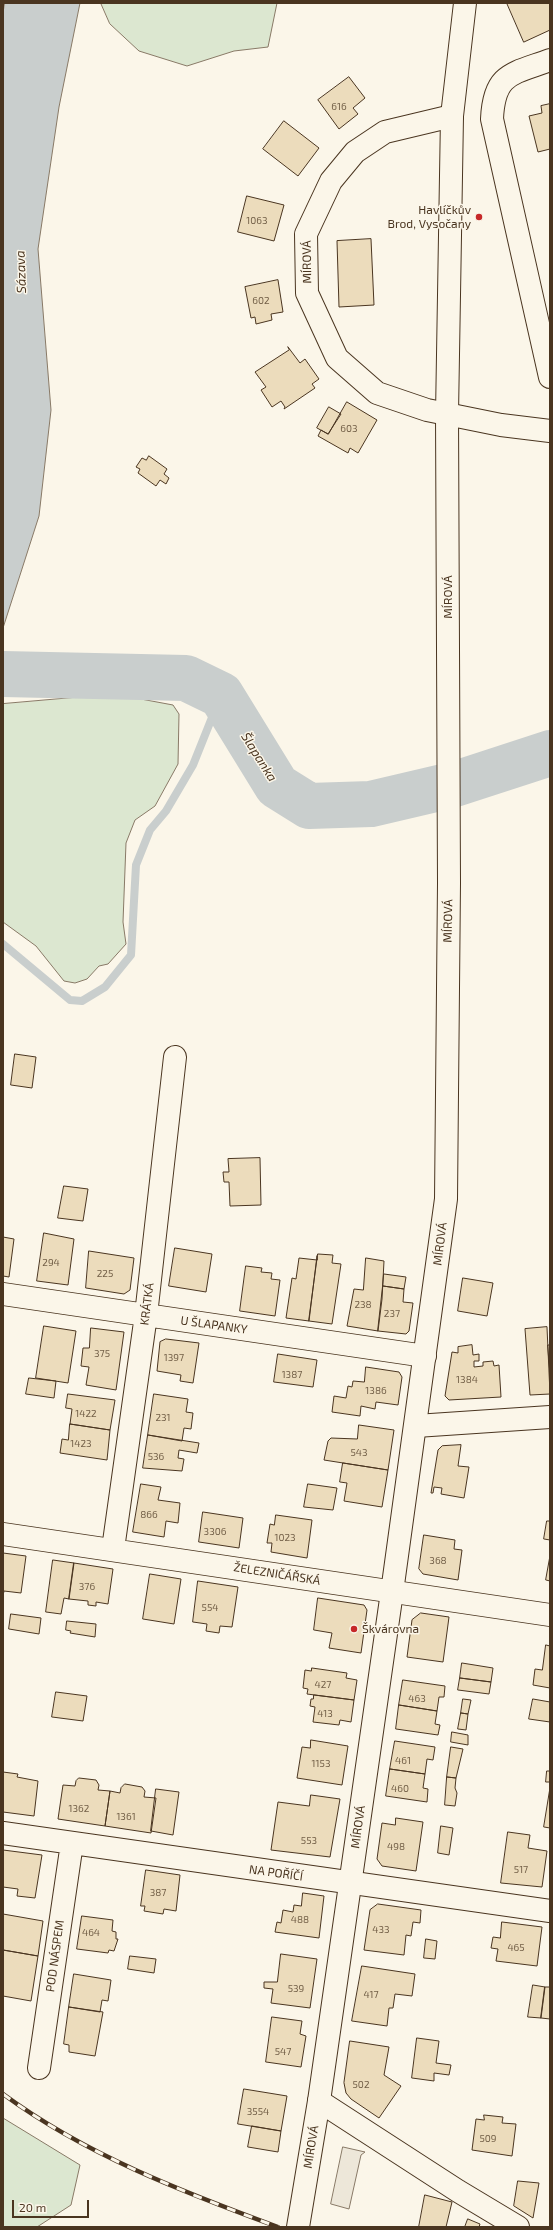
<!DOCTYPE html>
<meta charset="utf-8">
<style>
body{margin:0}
#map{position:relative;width:553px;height:2230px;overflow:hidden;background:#fbf6e9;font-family:"Exo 2",sans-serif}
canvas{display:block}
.frame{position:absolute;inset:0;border:4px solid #4a3520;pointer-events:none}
.scale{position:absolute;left:12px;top:2200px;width:77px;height:18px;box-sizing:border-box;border:2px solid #4a3520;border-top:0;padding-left:5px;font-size:12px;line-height:14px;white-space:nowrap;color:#4a3520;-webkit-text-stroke:3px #fbf6e9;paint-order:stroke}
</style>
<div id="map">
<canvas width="553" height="2230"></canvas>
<div class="frame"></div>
<div class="scale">20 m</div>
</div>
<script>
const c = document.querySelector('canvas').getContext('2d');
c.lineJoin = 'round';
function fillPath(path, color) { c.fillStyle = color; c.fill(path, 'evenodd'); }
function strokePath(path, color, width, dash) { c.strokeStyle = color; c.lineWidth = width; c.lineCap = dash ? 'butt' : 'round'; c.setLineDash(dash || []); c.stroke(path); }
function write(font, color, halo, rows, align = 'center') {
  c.font = font + ' "Exo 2",sans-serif'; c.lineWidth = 3; c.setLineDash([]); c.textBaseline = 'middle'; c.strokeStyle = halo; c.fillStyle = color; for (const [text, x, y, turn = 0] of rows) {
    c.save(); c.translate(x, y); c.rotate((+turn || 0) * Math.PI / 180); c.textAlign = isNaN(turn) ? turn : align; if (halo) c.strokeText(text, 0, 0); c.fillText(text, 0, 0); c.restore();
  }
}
const green = new Path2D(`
 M101 3H277L268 47 234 51 187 66 139 51 110 24Z
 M114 694 173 705 179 714 178 764 155 806 135 820 126 843 123 922 126 944 108 964 99 966 87 979 75 983 64 981 36 946 3 922V704Z
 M3 2118 80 2165 71 2205 37 2227H3Z`);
const parking = new Path2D(`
 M343 2147 365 2152 361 2155 349 2209 331 2204Z`);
const water = new Path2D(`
 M5 3H80L59 107 38 249 51 410 39 516 3 628V13Z`);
const stream = new Path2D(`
 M3 944 70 1000 82 1001 105 987 131 955 136 865 150 830 166 811 193 765 221 695`);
const river = new Path2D(`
 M3 674 186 678 221 695 277 786 309 806 371 804 452 785 550 753`);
const building = new Path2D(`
 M507 3H550V30L524 42Z
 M349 77 365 98 353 108 358 114 339 129 318 100Z
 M550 104V149L538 152 529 116 542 113 541 106Z
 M284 121 319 148 298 176 263 149Z
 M247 196 284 205 274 241 238 232Z
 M371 239 374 305 339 307 337 241Z
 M278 280 283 312 271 314 272 320 256 324 255 317 251 318 245 287Z
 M288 347 300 363 305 359 319 379 312 384 315 388 284 409 285 407 281 401 272 407 261 390 266 387 255 372 289 350Z
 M347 402 377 420 358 453 350 448 348 453 318 436 321 430 328 434Z
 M329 407 341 414 328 434 317 428Z
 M149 456 167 469 164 474 169 478 166 484 160 480 156 486 138 473 140 469 136 467 142 458 146 460Z
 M15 1054 36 1057 32 1088 11 1085Z
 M260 1158 261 1205 230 1206 229 1182H224L223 1172H229L228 1159Z
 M64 1186 88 1189 83 1221 58 1218Z
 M44 1233 74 1239 68 1285 37 1281Z
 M3 1237 14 1239 9 1277 3 1276Z
 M175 1248 212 1254 206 1292 169 1286Z
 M89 1251 134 1258 130 1290 124 1294 86 1288Z
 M318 1254 333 1255 332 1263 341 1264 332 1324 309 1321Z
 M317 1256 309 1321 286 1318 292 1278 296 1279 299 1258 317 1260Z
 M366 1258 384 1261 382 1299 378 1331 347 1326 354 1289 363 1290Z
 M246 1266 262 1268 261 1272 272 1273 271 1279 280 1280 275 1316 240 1311Z
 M384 1274 406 1277 404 1289 383 1286Z
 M463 1278 493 1283 487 1316 458 1311Z
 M383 1286 404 1289 403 1302 413 1303 409 1331 406 1334 378 1331Z
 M44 1326 76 1331 68 1383 36 1378Z
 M547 1327 550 1394 530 1395 525 1329Z
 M91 1328 124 1332 116 1390 86 1385 89 1367 81 1366 83 1348H89Z
 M166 1339 199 1343 193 1383 180 1381 181 1375 157 1371 160 1342Z
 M472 1345 473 1355 479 1354V1361H474V1367L483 1366V1362L493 1361 494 1366 499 1365 501 1397 449 1400 445 1396 452 1352 458 1353V1347Z
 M548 1345H550V1374Z
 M278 1354 317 1360 313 1387 274 1382Z
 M366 1367 399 1372 402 1377 398 1405 376 1402 375 1409 361 1406 360 1416 332 1412 334 1396 346 1398 348 1386 352 1387 353 1381 364 1382Z
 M29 1378 56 1381 54 1398 26 1394Z
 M68 1394 115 1400 110 1430 70 1424 72 1409 66 1408Z
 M154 1394 188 1399 186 1412 193 1413 191 1429 184 1428 182 1441 148 1435Z
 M70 1424 110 1430 107 1460 60 1453 62 1439 68 1440Z
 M359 1425 394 1430 388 1470 324 1460 328 1441 331 1438 357 1439Z
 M148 1435 199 1443 197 1453 179 1450 178 1458 184 1459 182 1471 143 1468Z
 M461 1445 458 1466 469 1467 464 1498 441 1494 442 1488 434 1487 433 1493H431L438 1450 442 1446Z
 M343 1463 388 1470 382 1507 344 1501 347 1483 340 1482Z
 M141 1484 161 1487 158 1500 180 1503 178 1523 166 1521 164 1537 133 1532Z
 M308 1484 337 1488 333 1510 304 1507Z
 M203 1512 243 1518 239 1548 199 1542Z
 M276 1515 312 1520 307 1558 271 1552 272 1543H267L270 1524 274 1525Z
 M547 1521H550V1540L544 1539Z
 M424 1535 455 1540 454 1549 462 1550 458 1580 423 1574 419 1569Z
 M3 1553 26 1556 21 1593 4 1591 3 1596Z
 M550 1556V1581L546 1580Z
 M53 1560 74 1563 69 1599 64 1598 61 1614 46 1612Z
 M74 1563 113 1569 108 1604 96 1602V1606L88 1605V1601L69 1599Z
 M150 1574 181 1579 174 1624 143 1619Z
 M198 1581 238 1587 232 1627 220 1626 219 1633 206 1631 207 1624 193 1622Z
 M318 1598 364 1605 367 1610 361 1653 329 1648 332 1633 314 1630Z
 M421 1613 449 1617 443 1662 407 1657 412 1620Z
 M11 1614 41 1618 39 1634 9 1629Z
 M67 1621 96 1624 95 1637 70 1633 71 1631 66 1630Z
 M546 1645 550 1646V1688L533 1685 535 1669 542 1670Z
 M462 1663 493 1668 491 1682 460 1678Z
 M312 1668 347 1673 346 1678 357 1680 354 1700 307 1694 308 1689 303 1688 305 1670 311 1671Z
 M460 1678 491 1682 489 1694 458 1690Z
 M403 1680 445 1686 444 1697H439L437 1711 399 1705Z
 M56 1692 87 1696 83 1721 52 1717Z
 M314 1695 354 1700 351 1722 340 1720 339 1725 313 1722 315 1707 310 1706 311 1699H313Z
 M463 1699 471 1700 468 1714 461 1713Z
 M533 1699 550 1702V1722L529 1719Z
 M399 1705 437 1711 435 1724 440 1725 438 1735 396 1729Z
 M461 1713 468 1714 466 1730 458 1729Z
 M452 1732 468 1735V1745L451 1742Z
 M311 1740 348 1746 342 1785 297 1778 302 1747 310 1748Z
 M395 1741 435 1747 433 1760 427 1759 425 1774 390 1769Z
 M451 1747 463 1749 456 1778 447 1777Z
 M390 1769 425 1774 423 1788 428 1789 427 1802 386 1796Z
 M547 1771H550V1782H546Z
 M3 1772 18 1774 17 1777 38 1781 34 1816 3 1812Z
 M447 1777 456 1778 455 1788 457 1793 455 1806 445 1805Z
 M79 1778 96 1780 99 1785 98 1790 110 1791 105 1826 58 1819 63 1785 75 1786 76 1781Z
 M125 1784 142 1787 145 1791 144 1797 156 1798 151 1833 105 1826 110 1791 120 1793 121 1788Z
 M550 1788V1828L544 1827Z
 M156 1789 179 1792 173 1835 151 1831Z
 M311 1795 340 1799 330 1857 271 1850 278 1802 309 1806Z
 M396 1818 423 1822 416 1871 382 1866 377 1859 382 1823 395 1825Z
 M441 1826 453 1828 449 1855 438 1853Z
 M508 1832 530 1835 528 1848 547 1851 542 1887 501 1883Z
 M3 1850 42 1855 35 1898 17 1896 18 1889 3 1887Z
 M146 1870 180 1875 176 1911 164 1909 163 1914 144 1911 145 1906H141Z
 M303 1893 324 1896 319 1938 275 1932 277 1922 281 1923 283 1910 293 1912 294 1905 301 1906Z
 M378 1904 421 1910 420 1923 413 1922 411 1936 406 1935 404 1955 364 1950 370 1910Z
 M3 1914 43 1921 38 1956 3 1950Z
 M82 1916 113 1920 112 1931 116 1932V1939H118L114 1951 109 1950 108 1953 77 1949Z
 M502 1922 542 1927 537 1966 496 1961 498 1949 491 1948 493 1937 500 1938Z
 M426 1939 437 1941 435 1959 424 1958Z
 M3 1950 38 1956 31 2001 3 1996Z
 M281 1954 317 1959 310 2008 271 2003 273 1989 264 1988V1982H277Z
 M130 1956 156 1959 154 1973 128 1969Z
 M362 1966 415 1974 412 1996 395 1994 393 2008H389L387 2026 352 2021Z
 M74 1974 111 1980 108 2001 102 2000 100 2012 69 2007Z
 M533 1985 545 1987 541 2018 528 2017Z
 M545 1987H550V2019L541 2018Z
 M69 2007 103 2012 95 2056 69 2052V2045L64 2044Z
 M272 2017 302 2021 300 2034 306 2036 301 2067 266 2062Z
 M417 2038 439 2041 436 2063 451 2065 449 2075 434 2073V2081L412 2078Z
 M350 2041 389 2047 384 2075 401 2086 379 2118 351 2099 346 2093 344 2083Z
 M244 2089 287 2096 281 2131 238 2124Z
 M484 2115 503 2117 502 2123 516 2124 512 2156 472 2150 476 2119 484 2120Z
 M252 2126 281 2131 278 2152 248 2147Z
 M518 2181 539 2183 533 2218 514 2206Z
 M425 2195 452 2202 446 2227H419Z
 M468 2219 480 2224 479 2227H465Z`);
const street = new Path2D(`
 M550 60C512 74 494 73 492 119L550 377
 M452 116 385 132 355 152 331 181 306 234 307 293 337 358 377 393 427 410 501 425 550 431
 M3 1294 425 1356
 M416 1426 550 1417
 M3 1534 550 1615
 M113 1549 146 1315 175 1057
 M3 1833 550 1911
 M39 2068 72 1843
 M319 2101 458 2191 518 2227`);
const secondary = new Path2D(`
 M298 2227 319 2101 392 1592 446 1199 449 883 447 414 452 116 465 3`);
const rail = new Path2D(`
 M3 2094C86 2155 183 2192 278 2227`);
const markers = [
 [479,217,4,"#c62828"],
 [354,1629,4,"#c62828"]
];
const numberNames = [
 ["616",339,107],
 ["1063",257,221],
 ["602",261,301],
 ["603",349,429],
 ["294",51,1263],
 ["225",105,1274],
 ["238",363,1305],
 ["237",392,1314],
 ["375",102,1354],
 ["1397",174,1358],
 ["1387",292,1375],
 ["1384",467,1380],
 ["1386",376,1391],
 ["1422",86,1414],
 ["231",163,1418],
 ["1423",81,1444],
 ["543",359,1453],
 ["536",156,1457],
 ["866",149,1515],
 ["3306",215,1532],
 ["1023",285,1538],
 ["368",438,1561],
 ["376",87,1587],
 ["554",210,1608],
 ["427",323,1685],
 ["463",417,1699],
 ["413",325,1714],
 ["461",403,1761],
 ["1153",321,1764],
 ["460",400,1789],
 ["1362",79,1809],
 ["1361",126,1817],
 ["553",309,1841],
 ["498",396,1847],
 ["517",521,1870],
 ["387",158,1893],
 ["488",300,1920],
 ["433",381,1930],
 ["464",91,1933],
 ["465",516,1948],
 ["539",296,1989],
 ["417",371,1995],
 ["547",283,2052],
 ["502",361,2085],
 ["3554",258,2112],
 ["509",488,2139]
];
const poiNames = [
 ["Havlíčkův",471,210],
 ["Brod, Vysočany",471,224],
 ["Škvárovna",362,1629,"left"]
];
const streetNames = [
 ["MÍROVÁ",307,262,-91],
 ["MÍROVÁ",448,597,-90],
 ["MÍROVÁ",448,921,-89],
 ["MÍROVÁ",440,1244,-83],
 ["KRÁTKÁ",147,1304,-83],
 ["U ŠLAPANKY",214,1325,8],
 ["ŽELEZNIČÁŘSKÁ",277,1574,9],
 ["MÍROVÁ",358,1827,-82],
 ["NA POŘÍČÍ",276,1873,8],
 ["POD NÁSPEM",55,1956,-82],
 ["MÍROVÁ",311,2147,-81]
];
const waterNames = [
 ["Sázava",21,272,-92],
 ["Šlapanka",259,757,58]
];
fillPath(green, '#dce7d0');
strokePath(green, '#887966', 1);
fillPath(parking, '#ede7d9');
strokePath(parking, '#887966', 1);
fillPath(water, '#c9cecd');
strokePath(water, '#887966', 1);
strokePath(stream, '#c9cecd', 8);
strokePath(river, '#c9cecd', 46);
fillPath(building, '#ecdcbc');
strokePath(building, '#4a3520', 1);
strokePath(street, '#4a3520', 24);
strokePath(secondary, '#4a3520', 24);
strokePath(street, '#fbf6e9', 22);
strokePath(secondary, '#fbf6e9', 22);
strokePath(rail, '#4a3520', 4.5);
strokePath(rail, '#fbf6e9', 3, [9]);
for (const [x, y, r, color] of markers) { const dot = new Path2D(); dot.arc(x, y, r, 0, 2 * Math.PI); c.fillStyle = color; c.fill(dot); strokePath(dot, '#fbf6e9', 1.5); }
write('10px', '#725f47', null, numberNames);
write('12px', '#4a3520', '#fbf6e9', poiNames, 'right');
write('12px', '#4a3520', '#fbf6e9', streetNames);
write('italic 13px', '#4a3520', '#fbf6e9', waterNames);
</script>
